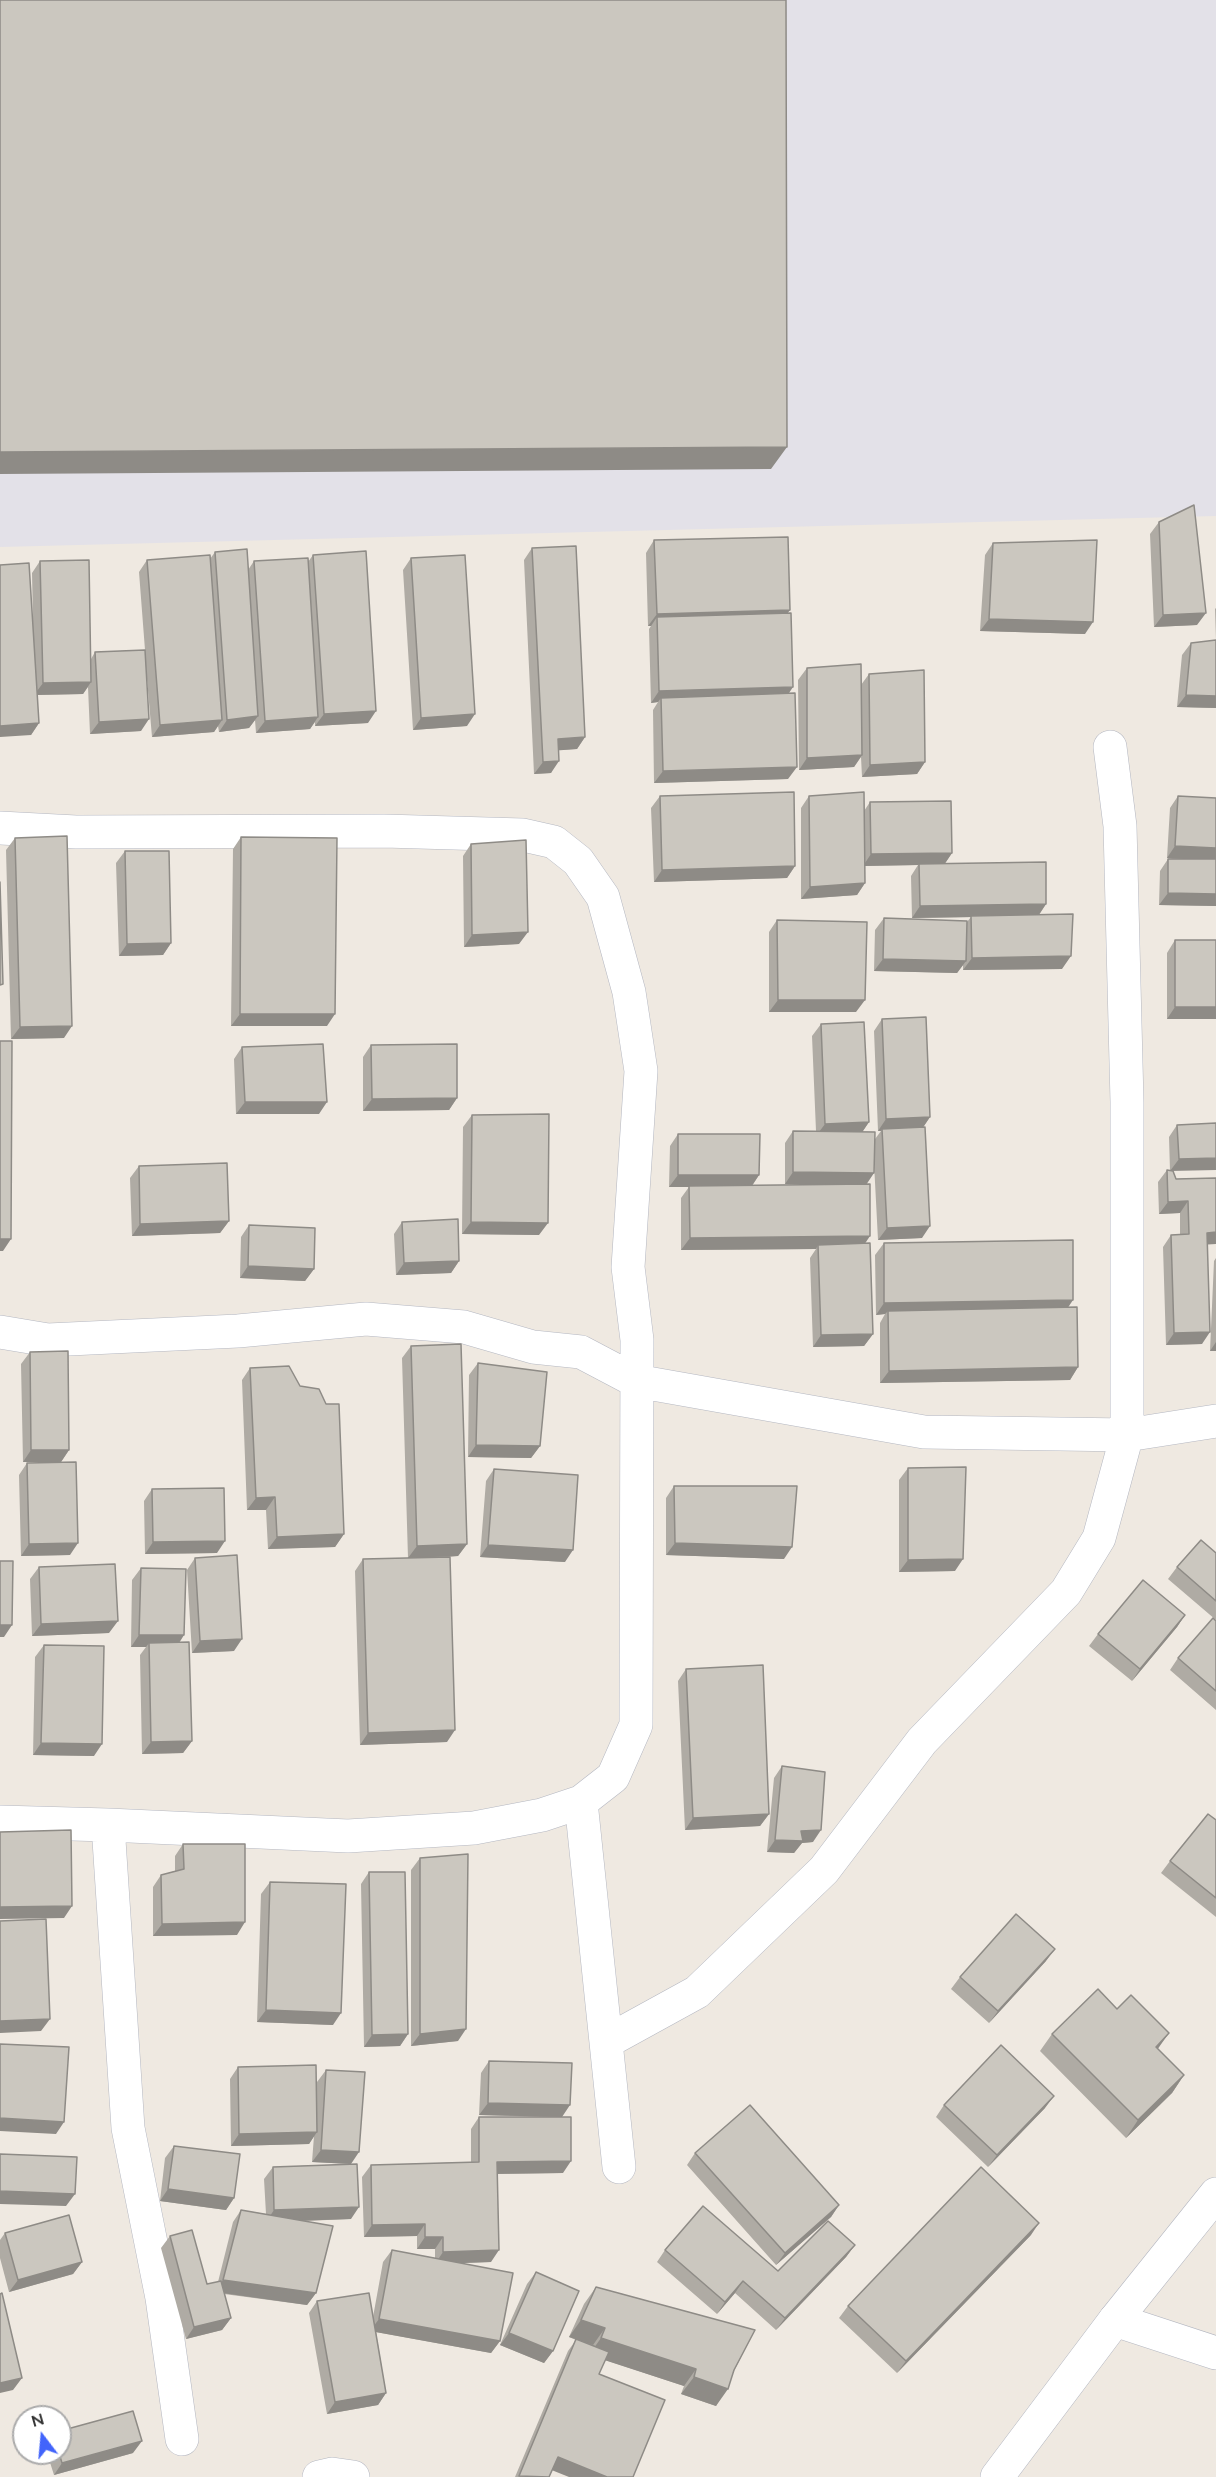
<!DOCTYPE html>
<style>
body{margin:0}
#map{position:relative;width:1216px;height:2477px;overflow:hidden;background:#efe9e1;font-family:Lato,sans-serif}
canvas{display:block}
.north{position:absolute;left:12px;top:2405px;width:60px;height:60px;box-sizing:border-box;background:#fff;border:2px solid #ababab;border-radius:50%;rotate:344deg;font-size:16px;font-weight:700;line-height:24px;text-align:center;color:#2e2e2e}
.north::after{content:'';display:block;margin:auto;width:21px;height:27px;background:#4264fb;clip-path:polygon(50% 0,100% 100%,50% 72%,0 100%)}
</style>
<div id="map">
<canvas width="1216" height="2477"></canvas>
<div class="north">N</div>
</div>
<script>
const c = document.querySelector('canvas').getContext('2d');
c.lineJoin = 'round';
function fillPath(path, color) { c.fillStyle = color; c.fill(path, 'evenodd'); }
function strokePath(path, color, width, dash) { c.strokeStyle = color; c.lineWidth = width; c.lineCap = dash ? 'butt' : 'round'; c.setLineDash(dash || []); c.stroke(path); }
const industrial = new Path2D(`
 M0 0H1216V516L0 547Z`);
const minor = new Path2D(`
 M0 828 76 832 384 831 523 835 554 842 578 861 603 897 629 992 641 1071 628 1267 637 1340 636 1725 613 1777 581 1802 542 1815 474 1828 348 1836 108 1825 0 1822
 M0 1332 48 1340 238 1331 366 1319 464 1327 533 1347 581 1352 636 1381 924 1432 1127 1435 1216 1421
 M581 1802 619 2167
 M108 1825 128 2128 162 2298 182 2439
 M606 2042 697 1992 824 1870 922 1741 1066 1592 1099 1538 1127 1435V1102L1120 826 1110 747
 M1115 2320 1216 2353
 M319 2477 332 2474 353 2477`);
const tertiary = new Path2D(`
 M997 2477 1115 2320 1216 2194`);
const wall = new Path2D(`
 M1159 522 1197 625 1154 627 1150 534Z
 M654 540 788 613V779L654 783 653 710 658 702 651 703 649 629 651 626H648L646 553Z
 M993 543 1085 634 980 631 985 555Z
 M532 548 585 737 577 749 559 750 551 773 534 774 524 560Z
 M215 552 248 570 254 561 308 562 313 555 368 723 315 726V722L310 729 256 733 255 720 249 728 219 732 218 726 214 732 152 737 147 679 141 731 90 734 88 687 83 694 37 695 39 723 31 735 33 621 32 573 40 561 91 659 95 652 145 650 139 572 147 560 210 559Z
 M411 558 467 726 413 730 403 570Z
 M1216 608V708L1177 707 1182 655 1191 643 1216 640 1215 609Z
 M807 668 861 685 869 674 925 762 917 774 862 777 861 757 854 767 799 770 798 680Z
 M660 796 795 866 787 878 654 882 651 808Z
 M809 796 864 811 870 802 952 853 945 863 1046 904 1039 915 1062 969 963 970V965L957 973 874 971 875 930 884 918 967 922 971 917 912 918 911 876 918 865 865 866V883L857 895 801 899V808Z
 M1178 796 1216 906 1159 905 1160 871 1168 859H1173L1167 858 1170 808Z
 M241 837 327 1026H231L233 849Z
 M15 838 64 1038 11 1039 6 850Z
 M471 844 519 944 464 947 463 856Z
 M125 851 171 943 163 955 119 956 116 863Z
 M777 920 856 1012H769V932Z
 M1175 940 1216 1019H1167V953Z
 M882 1019 930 1117 923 1127 922 1238 878 1240 874 1163 866 1184 865 1243 873 1334 864 1346 813 1347 810 1258 816 1249 681 1250V1198L689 1187H669L670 1146 678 1134 759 1175 752 1186 839 1185 785 1184V1143L793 1131H816L812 1036 821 1024 869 1122 862 1132 875 1139 881 1131H878L874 1031Z
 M371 1045 457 1098 449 1110 363 1111V1057Z
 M242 1047 319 1114H236L234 1059Z
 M472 1115 539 1235 462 1234 463 1127Z
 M1216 1123 1173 1171 1176 1179 1216 1178V1244H1207L1202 1344 1166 1345 1163 1247 1171 1235H1180V1213L1159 1214 1158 1182 1167 1170 1170 1171 1169 1137 1177 1125Z
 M139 1166 229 1221 220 1233 132 1236 130 1178Z
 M402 1222 459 1261 451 1273 396 1275 394 1234Z
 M249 1225 314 1269 305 1281 240 1278 241 1237Z
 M884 1243 1068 1308 1078 1367 1070 1380 880 1383V1323L885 1314 876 1315 875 1255Z
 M1216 1258V1351H1210L1214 1261Z
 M411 1346 467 1544 458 1556 448 1557 447 1742 360 1745 355 1571 363 1559 408 1558 402 1358Z
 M30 1352 69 1450 61 1462H23L21 1364Z
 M478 1363 540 1446 531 1458 468 1457 469 1375Z
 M250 1368 300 1386 344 1534 335 1547 268 1549 266 1510H247L242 1380Z
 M27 1463 70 1555 21 1556 19 1475Z
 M908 1468 955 1571 899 1572V1480Z
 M494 1469 565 1562 480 1557 486 1481Z
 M674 1486 784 1559 666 1555V1498Z
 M152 1489 217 1553 145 1554 144 1501Z
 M1216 1553V1620L1168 1579 1177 1567Z
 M195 1558 234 1651 192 1653 187 1570Z
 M39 1567 109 1633 32 1636 30 1579Z
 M141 1568 179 1643 192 1741 183 1753 142 1754 140 1655 146 1647H131L132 1580Z
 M1185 1615 1177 1627 1132 1681 1089 1646 1098 1634Z
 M1216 1621V1710L1170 1670 1178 1658Z
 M44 1645 94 1756 33 1755 35 1657Z
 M686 1669 769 1814 760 1826 685 1830 678 1681Z
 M782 1766 813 1842 802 1843 794 1853 767 1852 774 1778Z
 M1216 1820V1917L1161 1873 1170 1861Z
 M183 1844 237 1935 153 1936V1887L161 1875 175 1871V1856Z
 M420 1858 458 2041 411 2046V1870Z
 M369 1872 408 2034 400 2046 364 2047 361 1884Z
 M270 1882 333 2025 257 2022 261 1894Z
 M1046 1961 989 2023 951 1989 960 1977Z
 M1052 2034 1158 2049 1184 2075 1172 2093 1126 2138 1040 2051Z
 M489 2061 562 2117 563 2173 497 2174 491 2262 462 2263 500 2341 491 2353 376 2332 386 2393 378 2405 327 2414 309 2313 317 2301 373 2317 383 2262 392 2250 435 2258V2249H417V2236L364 2237 362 2177 371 2165 471 2162V2129L479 2117H544L479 2115 481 2073Z
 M238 2067 316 2096 317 2082 326 2070 351 2164V2219L303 2221 316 2293 307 2305 224 2294 231 2318 222 2330 186 2339 161 2248 170 2236 207 2284 218 2282 233 2222 241 2210 266 2214 264 2179 273 2167 350 2164 312 2162 314 2136 309 2144 231 2146 230 2079Z
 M944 2105 1045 2108 988 2167 936 2117Z
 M174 2146 234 2198 226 2210 160 2201 165 2158Z
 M695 2153 839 2205 831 2217 776 2265 687 2165Z
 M5 2233 82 2262 73 2274 9 2292 0 2258V2240Z
 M1031 2235 897 2373 839 2318 848 2306Z
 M855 2245 846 2257 776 2330 735 2293 717 2314 657 2262 665 2250 778 2271Z
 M536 2272 553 2351 544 2363 500 2345 527 2284Z
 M596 2287 755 2330 716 2406 681 2394 684 2386 605 2360 549 2477H515L568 2351 576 2340 569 2337 584 2304Z
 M47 2453H133L54 2475Z`);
const shadedWall = new Path2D(`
 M787 447 771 469 0 474V452Z
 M790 610 781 622 657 617 651 626H648L657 614Z
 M1206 613 1197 625 1154 627 1163 615Z
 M989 619 1093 622 1085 634 980 631Z
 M91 682 83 694 34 695 43 683Z
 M793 687 785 699 661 698 658 702 651 703 659 691Z
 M1186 695 1216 696V708L1177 707Z
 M376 711 368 723 315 726 324 714Z
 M475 714 467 726 413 730 421 718Z
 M258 716 249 728 219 732 227 720Z
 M318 717 310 729 256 733 265 721Z
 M149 719 141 731 90 734 99 722Z
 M222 720 214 732 152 737 160 725Z
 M39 723 31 735 0 737V726Z
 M585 737 577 749 550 751 558 739Z
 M862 755 854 767 799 770 807 758Z
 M559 761 551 773 534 774 543 762Z
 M925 762 917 774 862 777 870 765Z
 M797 767 788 779 654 783 663 771Z
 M1175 846 1216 848V861L1167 858Z
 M952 853 944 865 919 864 918 865 863 866 871 854Z
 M795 866 787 878 654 882 662 870Z
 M865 883 857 895 801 899 810 887Z
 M1168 893 1216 894V906L1159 905Z
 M1046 904 1038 916 912 918 920 906Z
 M528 932 519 944 464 947 472 935Z
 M171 943 163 955 119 956 127 944Z
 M1071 956 1062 969 963 970 972 958Z
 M883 959 966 961 957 973 874 971Z
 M778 1000H865L856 1012H769Z
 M1175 1007H1216V1019H1167Z
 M240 1014H335L327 1026H231Z
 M72 1026 64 1038 11 1039 20 1027Z
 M457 1098 449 1110 363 1111 372 1099Z
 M245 1102H327L319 1114H236Z
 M930 1117 922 1129H882L881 1131H878L886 1119Z
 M869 1122 861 1134 816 1136 825 1124Z
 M1216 1158V1170L1170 1171 1179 1159Z
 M793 1172 874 1173 866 1185 785 1184Z
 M678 1175H759L751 1187H669Z
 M1188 1201 1180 1213 1159 1214 1168 1202Z
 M229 1221 220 1233 132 1236 140 1224Z
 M471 1222 548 1223 539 1235 462 1234Z
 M930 1226 922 1238 878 1240 887 1228Z
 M1216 1232V1244L1199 1245 1207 1233Z
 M870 1236 862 1248 818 1245 816 1249 681 1250 690 1238Z
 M0 1239H11L3 1251H0Z
 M459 1261 451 1273 396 1275 404 1263Z
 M248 1266 314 1269 305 1281 240 1278Z
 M1073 1300 1065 1312 888 1311 885 1314 876 1315 884 1303Z
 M1210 1332 1202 1344 1166 1345 1174 1333Z
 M873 1334 864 1346 813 1347 821 1335Z
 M1216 1342V1351H1210Z
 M1078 1367 1070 1380 880 1383 889 1371Z
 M476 1445 540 1446 531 1458 468 1457Z
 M31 1450H69L61 1462H23Z
 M275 1497 266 1510H247L256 1498Z
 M344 1534 335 1547 268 1549 277 1537Z
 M225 1541 217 1553 145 1554 153 1542Z
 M78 1543 70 1555 21 1556 29 1544Z
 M675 1543 792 1547 784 1559 666 1555Z
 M467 1544 458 1556 408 1558 417 1546Z
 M488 1545 573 1550 565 1562 480 1557Z
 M963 1559 955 1571 899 1572 908 1560Z
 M1185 1615 1177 1627 1132 1681 1140 1669Z
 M118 1621 109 1633 32 1636 41 1624Z
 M0 1625H12L4 1637H0Z
 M139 1635H184L176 1648 149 1643 146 1647H131Z
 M242 1639 234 1651 192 1653 200 1641Z
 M455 1730 447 1742 360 1745 368 1733Z
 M192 1741 183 1753 142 1754 151 1742Z
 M41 1743 102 1744 94 1756 33 1755Z
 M769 1814 760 1826 685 1830 693 1818Z
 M821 1830 813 1842 802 1843 794 1853 767 1852 775 1840 801 1831Z
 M72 1906 64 1918 0 1919V1907Z
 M245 1922 237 1935 153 1936 162 1924Z
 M1055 1949 1046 1961 989 2023 998 2011Z
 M266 2010 341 2013 333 2025 257 2022Z
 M50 2019 41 2031 0 2033V2021Z
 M466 2029 458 2041 411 2046 420 2034Z
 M1169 2033 1157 2050 1156 2047Z
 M408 2034 400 2046 364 2047 372 2035Z
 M1184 2075 1172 2093 1126 2138 1138 2120Z
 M1054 2096 1045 2108 988 2167 997 2155Z
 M488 2103 570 2105 562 2117 479 2115Z
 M0 2118 64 2122 56 2134 0 2131Z
 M317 2132 309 2144 231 2146 239 2134Z
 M321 2150 359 2152 351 2164 312 2162Z
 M571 2161 563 2173 489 2174 497 2162Z
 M168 2189 234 2198 226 2210 160 2201Z
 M0 2191 75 2194 66 2206 0 2204Z
 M839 2205 831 2217 776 2265 785 2253Z
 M359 2207 351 2219 266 2222 274 2210Z
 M1039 2223 1031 2235 897 2373 906 2361Z
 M425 2224 417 2236 364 2237 372 2225Z
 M425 2237H443L435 2249H417Z
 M855 2245 846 2257 776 2330 785 2318Z
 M499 2250 491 2262 435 2264 443 2252Z
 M82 2262 73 2274 9 2292 18 2280Z
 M223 2280 316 2293 307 2305 215 2292Z
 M743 2281 735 2293 717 2314 725 2302Z
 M231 2318 222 2330 186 2339 194 2327Z
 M379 2319 500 2341 491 2353 370 2331Z
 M581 2320 605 2328 593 2345 569 2337Z
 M509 2333 553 2351 544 2363 500 2345Z
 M601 2338 696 2369 684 2386 589 2355Z
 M694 2377 728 2389 716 2406 681 2394Z
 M22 2378 13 2390 0 2393V2383Z
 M386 2393 378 2405 327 2414 335 2402Z
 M142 2441 133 2453 54 2475 62 2463Z
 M558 2457 607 2477H569L549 2469Z`);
const building = new Path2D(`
 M0 0H786L787 447 0 452Z
 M1194 505 1206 613 1163 615 1159 522Z
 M788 537 790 610 657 614 654 540Z
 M1097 540 1093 622 989 619 993 543Z
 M576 546 585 737 558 739 559 761 543 762 532 548Z
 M247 549 258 716 227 720 215 552Z
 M366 551 376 711 324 714 313 555Z
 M210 555 222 720 160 725 147 560Z
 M465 555 475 714 421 718 411 558Z
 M308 558 318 717 265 721 254 561Z
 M89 560 91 682 43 683 40 561Z
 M29 563 39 723 0 726V565Z
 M791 613 793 687 659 691 657 617Z
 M1216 640V696L1186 695 1191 643Z
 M145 650 149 719 99 722 95 652Z
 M861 664 862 755 807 758V668Z
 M924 670 925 762 870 765 869 674Z
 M795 693 797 767 663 771 661 698Z
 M794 792 795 866 662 870 660 796Z
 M864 792 865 883 810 887 809 796Z
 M1178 796 1216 798V848L1175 846Z
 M951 801 952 853 871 854 870 802Z
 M67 836 72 1026 20 1027 15 838Z
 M241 837 337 838 335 1014H240Z
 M526 840 528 932 472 935 471 844Z
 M125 851H169L171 943 127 944Z
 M1168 859H1216V894L1168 893Z
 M1046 862V904L920 906 919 864Z
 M0 882 3 984 0 985Z
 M1073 914 1071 956 972 958 971 916Z
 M884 918 967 921 966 961 883 959Z
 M777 920 867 922 865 1000H778Z
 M1175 940H1216V1007H1175Z
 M926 1017 930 1117 886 1119 882 1019Z
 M864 1022 869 1122 825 1124 821 1024Z
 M0 1041H12L11 1239H0Z
 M323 1044 327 1102H245L242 1047Z
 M457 1044V1098L372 1099 371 1045Z
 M549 1114 548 1223 471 1222 472 1115Z
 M1216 1123V1158L1179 1159 1177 1125Z
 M925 1127 930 1226 887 1228 882 1129Z
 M793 1131 875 1132 874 1173 793 1172Z
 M678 1134H760L759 1175H678Z
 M227 1163 229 1221 140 1224 139 1166Z
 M1167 1170 1173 1171 1176 1179 1216 1178V1232L1207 1233 1210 1332 1174 1333 1171 1235 1189 1234 1188 1201 1168 1202Z
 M870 1184V1236L690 1238 689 1186Z
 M458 1219 459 1261 404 1263 402 1222Z
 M249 1225 315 1228 314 1269 248 1266Z
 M1073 1240V1300L884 1303V1243Z
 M870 1243 873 1334 821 1335 818 1245Z
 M1077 1307 1078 1367 889 1371 888 1311Z
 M461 1344 467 1544 417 1546 411 1346Z
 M68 1351 69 1450H31L30 1352Z
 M478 1363 547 1372 540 1446 476 1445Z
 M289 1366 300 1386 319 1389 326 1404H339L344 1534 277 1537 275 1497 256 1498 250 1368Z
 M76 1462 78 1543 29 1544 27 1463Z
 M966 1467 963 1559 908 1560V1468Z
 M494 1469 578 1475 573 1550 488 1545Z
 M674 1486H797L792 1547 675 1543Z
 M224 1488 225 1541 153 1542 152 1489Z
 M1201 1540 1216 1553V1601L1177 1567Z
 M237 1555 242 1639 200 1641 195 1558Z
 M450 1557 455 1730 368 1733 363 1559Z
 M0 1561H13L12 1625H0Z
 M115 1564 118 1621 41 1624 39 1567Z
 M141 1568 186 1569 184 1635H139Z
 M1143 1580 1185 1615 1140 1669 1098 1634Z
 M1213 1618 1216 1621V1691L1178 1658Z
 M189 1642 192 1741 151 1742 149 1643Z
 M44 1645 104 1646 102 1744 41 1743Z
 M763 1665 769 1814 693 1818 686 1669Z
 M782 1766 825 1772 821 1830 801 1831 803 1841 775 1840Z
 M1208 1814 1216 1820V1898L1170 1861Z
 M71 1830 72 1906 0 1907V1832Z
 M183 1844H245V1922L162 1924 161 1875 184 1869Z
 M468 1854 466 2029 420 2034V1858Z
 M369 1872H405L408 2034 372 2035Z
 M270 1882 346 1884 341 2013 266 2010Z
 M1016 1914 1055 1949 998 2011 960 1977Z
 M46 1919 50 2019 0 2021V1921Z
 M1098 1989 1117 2009 1131 1995 1169 2033 1156 2047 1184 2075 1138 2120 1052 2034Z
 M0 2044 69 2047 64 2122 0 2118Z
 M1001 2045 1054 2096 997 2155 944 2105Z
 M489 2061 572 2063 570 2105 488 2103Z
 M316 2065 317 2132 239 2134 238 2067Z
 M326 2070 365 2072 359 2152 321 2150Z
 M750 2105 839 2205 785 2253 695 2153Z
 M479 2117H571V2161L497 2162 499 2250 443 2252V2237H425V2224L372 2225 371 2165 479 2162Z
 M174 2146 240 2154 234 2198 168 2189Z
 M0 2154 77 2157 75 2194 0 2191Z
 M357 2164 359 2207 274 2210 273 2167Z
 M981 2167 1039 2223 906 2361 848 2306Z
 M703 2206 778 2271 828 2221 855 2245 785 2318 743 2281 725 2302 665 2250Z
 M241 2210 333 2226 316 2293 223 2280Z
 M69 2215 82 2262 18 2280 5 2233Z
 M192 2230 207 2284 221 2281 231 2318 194 2327 170 2236Z
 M392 2250 513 2273 500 2341 379 2319Z
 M536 2272 579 2291 553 2351 509 2333Z
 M596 2287 755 2330 734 2370 728 2389 694 2377 696 2369 601 2338 605 2328 581 2320Z
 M2 2293 22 2378 0 2383V2294Z
 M369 2293 386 2393 335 2402 317 2301Z
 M576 2339 609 2352 599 2374 665 2400 633 2477H607L558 2457 549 2477 519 2476Z
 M133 2411 142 2441 62 2463 59 2453H60V2431Z`);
fillPath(industrial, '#e3e1e8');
strokePath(minor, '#b4b7c1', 34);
strokePath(tertiary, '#b4b7c1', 34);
strokePath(minor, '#fff', 33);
strokePath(tertiary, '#fff', 33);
fillPath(wall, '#afaba4');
fillPath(shadedWall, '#8e8b86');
fillPath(building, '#cbc7bf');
strokePath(building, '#8e8b86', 1.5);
</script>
